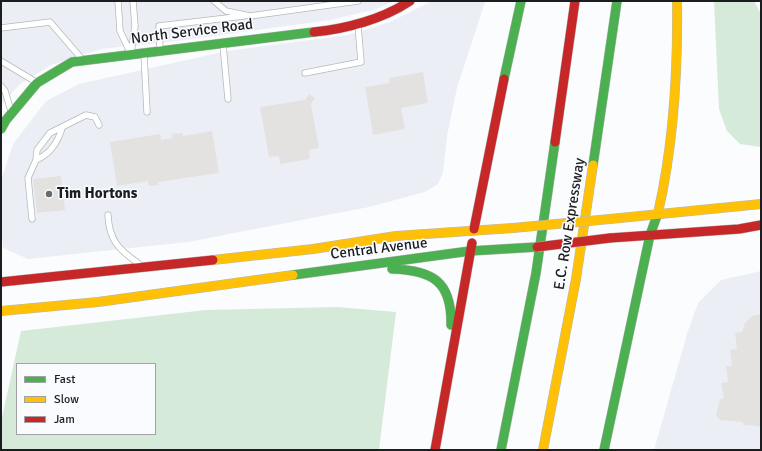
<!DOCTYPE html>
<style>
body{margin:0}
#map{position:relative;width:762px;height:451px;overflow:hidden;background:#fbfcfd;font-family:Signika,sans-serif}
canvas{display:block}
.frame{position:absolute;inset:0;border:2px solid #1b1d20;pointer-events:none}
.legend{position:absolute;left:16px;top:363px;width:140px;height:72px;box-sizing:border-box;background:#fafbfe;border:1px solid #a1a2a5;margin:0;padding:5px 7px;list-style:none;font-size:12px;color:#1b1d20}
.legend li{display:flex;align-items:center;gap:8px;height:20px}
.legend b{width:20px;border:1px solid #a1a2a5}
</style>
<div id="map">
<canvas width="762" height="451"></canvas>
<div class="frame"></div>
<ul class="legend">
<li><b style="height:5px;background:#4caf50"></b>Fast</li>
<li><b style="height:5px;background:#ffc107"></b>Slow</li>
<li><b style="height:5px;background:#c62828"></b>Jam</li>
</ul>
</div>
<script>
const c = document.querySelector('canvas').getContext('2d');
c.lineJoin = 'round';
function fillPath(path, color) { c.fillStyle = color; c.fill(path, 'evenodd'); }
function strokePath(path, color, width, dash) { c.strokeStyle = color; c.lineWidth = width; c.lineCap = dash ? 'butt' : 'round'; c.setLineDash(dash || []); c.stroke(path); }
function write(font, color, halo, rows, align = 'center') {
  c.font = font + ' Signika,sans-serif'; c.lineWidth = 3; c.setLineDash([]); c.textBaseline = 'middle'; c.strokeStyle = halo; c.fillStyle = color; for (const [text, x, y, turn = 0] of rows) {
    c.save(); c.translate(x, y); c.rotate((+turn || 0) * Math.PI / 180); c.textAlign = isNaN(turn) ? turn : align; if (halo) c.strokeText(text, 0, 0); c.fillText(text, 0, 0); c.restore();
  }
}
const built = new Path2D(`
 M1 1H393L377 9 330 20 177 41 101 49 51 65 20 84 1 105Z
 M432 1 485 2 457 88 447 136 443 173 438 184 425 192 369 207 188 242 28 259 3 248 1 229V180L13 144 46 101 79 84 227 51 348 35 390 22Z
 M761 271V450H654L687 334 698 303 721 280Z`);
const green = new Path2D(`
 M714 1H754L761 14V147L740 144 727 131 719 109Z
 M337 307 396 312 379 450H1V422L21 331 206 310ZM17 364H155V434H17Z`);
const building = new Path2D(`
 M423 72 428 103 401 108 405 129 373 135 365 87 390 83 389 78Z
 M309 94 315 98 311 104 319 148 309 150 310 159 280 164 279 156 269 157 260 107 305 100Z
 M212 131 219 173 158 182V185L149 186 148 181 117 186 110 142 160 134 161 140 173 138 172 134 183 133V136Z
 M61 176 65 210 37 213 33 179Z
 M761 314V429L759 426 743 425V422L720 420 716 415 720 399 724 398 721 383 728 382 726 366H732L730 350 737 349 735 333 742 332 745 323 752 316Z`);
const lane = new Path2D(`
 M118 1 120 31 130 52
 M214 1 226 11 250 16 358 1
 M1 28 50 22 81 58
 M223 45 228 99
 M160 50 159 26 244 16
 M131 53 135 26 133 1
 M144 54 147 112
 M1 61 36 82
 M305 73 361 62 358 25
 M1 86 5 91 11 111
 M36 160C50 154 58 142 62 128
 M108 215C109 240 119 250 138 263
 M32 219 28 178 36 160 37 150 50 133 86 115 95 117 99 125`);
const fast = new Path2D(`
 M504 79 521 1
 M1 129 6 120 37 83 72 62 314 32
 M593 165 617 1
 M392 269C433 270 452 282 451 325
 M293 275 470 251 537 247
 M501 450 536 273 555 142
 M604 450 650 235 658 213`);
const slow = new Path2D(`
 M658 213C674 143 678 73 677 1
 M610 219 761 204
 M213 260 313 249 396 236 513 228
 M1 311 98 302 293 275
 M543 450 576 279 593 165`);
const jam = new Path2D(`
 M314 32C346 29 383 19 410 1
 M555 142 575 1
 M474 229 504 79
 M610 238 739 229 761 225
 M1 282 213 260
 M435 450 472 243`);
const slowBridge = new Path2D(`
 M513 228 610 219`);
const jamBridge = new Path2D(`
 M537 247 610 238`);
const markers = [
 [49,194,4,"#696b6d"]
];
const streetNames = [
 ["North Service Road",192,32,-7],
 ["E.C. Row Expressway",570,224,-81],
 ["Central Avenue",379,249,-7]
];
const poiNames = [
 ["Tim Hortons",57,194]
];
fillPath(built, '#ebeff5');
fillPath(green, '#d5ead9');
fillPath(building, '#e3e2e1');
strokePath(lane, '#b7b8ba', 7);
strokePath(fast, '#b7b8ba', 10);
strokePath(slow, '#b7b8ba', 10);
strokePath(jam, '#b7b8ba', 10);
strokePath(lane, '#feffff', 5.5);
strokePath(fast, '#4caf50', 9);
strokePath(slow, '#ffc107', 9);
strokePath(jam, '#c62828', 9);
strokePath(slowBridge, '#b7b8ba', 10, []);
strokePath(jamBridge, '#b7b8ba', 10, []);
strokePath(slowBridge, '#ffc107', 9);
strokePath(jamBridge, '#c62828', 9);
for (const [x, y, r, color] of markers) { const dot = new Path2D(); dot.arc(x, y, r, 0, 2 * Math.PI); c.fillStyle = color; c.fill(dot); strokePath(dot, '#fafbfe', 1.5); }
write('15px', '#1b1d20', '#fafbfe', streetNames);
write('bold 15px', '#1b1d20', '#fafbfe', poiNames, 'left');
</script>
